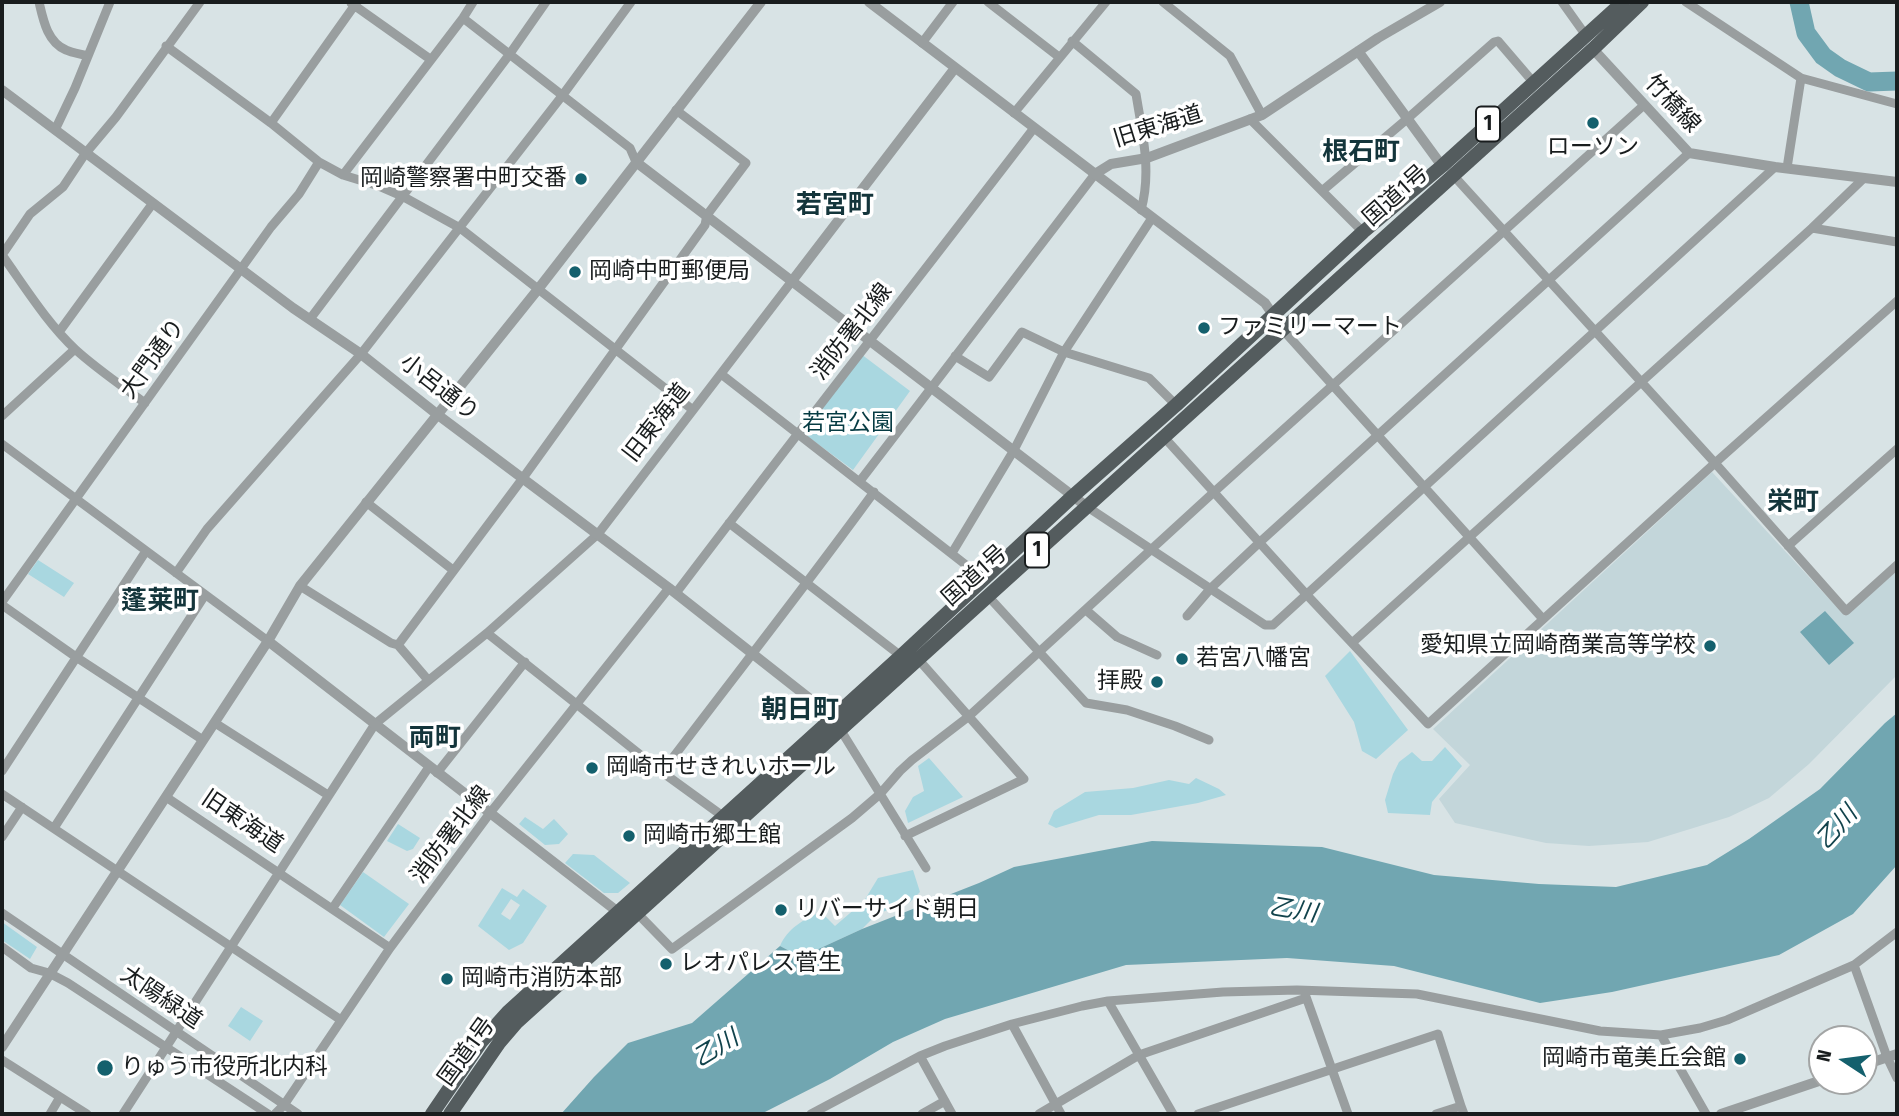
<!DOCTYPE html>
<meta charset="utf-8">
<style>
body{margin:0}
#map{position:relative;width:1899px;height:1116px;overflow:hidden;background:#d8e3e5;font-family:"Fira Sans Condensed",sans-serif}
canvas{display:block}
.frame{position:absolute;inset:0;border:4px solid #191d1e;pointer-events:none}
.north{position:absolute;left:1808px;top:1025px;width:70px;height:70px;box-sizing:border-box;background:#fff;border:2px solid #a3a5a5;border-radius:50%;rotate:283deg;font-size:19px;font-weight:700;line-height:28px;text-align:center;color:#191d1e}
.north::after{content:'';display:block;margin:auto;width:24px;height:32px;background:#14606d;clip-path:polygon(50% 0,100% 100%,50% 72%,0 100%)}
</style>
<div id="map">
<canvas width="1899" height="1116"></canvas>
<div class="frame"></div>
<div class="north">N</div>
</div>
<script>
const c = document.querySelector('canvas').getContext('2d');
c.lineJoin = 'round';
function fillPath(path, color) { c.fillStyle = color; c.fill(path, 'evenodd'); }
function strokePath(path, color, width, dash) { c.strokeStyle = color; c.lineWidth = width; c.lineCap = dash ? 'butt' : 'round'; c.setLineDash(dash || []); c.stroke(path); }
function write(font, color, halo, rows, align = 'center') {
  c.font = font + ' "Fira Sans Condensed","Noto Sans JP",sans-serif'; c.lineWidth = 7; c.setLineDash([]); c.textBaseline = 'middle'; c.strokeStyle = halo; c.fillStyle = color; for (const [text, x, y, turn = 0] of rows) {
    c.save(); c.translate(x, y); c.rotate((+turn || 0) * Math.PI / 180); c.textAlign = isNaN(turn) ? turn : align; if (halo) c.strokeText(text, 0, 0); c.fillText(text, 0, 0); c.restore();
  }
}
const built = new Path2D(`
 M1712 472 1845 616 1897 571V675L1809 764 1769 798 1729 817 1648 842 1589 846 1546 843 1455 823 1439 799 1470 765 1433 729Z`);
const green = new Path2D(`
 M861 354 910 391 853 470 803 433Z
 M38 560 74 583 64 597 28 574Z
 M1350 651 1408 730 1376 759 1362 751 1354 722 1325 676Z
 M1445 747 1462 766 1432 802 1430 815 1388 813 1385 800 1393 774 1399 762 1412 752 1422 761H1432Z
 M929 758 963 797 908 823 905 811 913 797 924 791 918 766Z
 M1196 778 1219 789 1226 795 1198 803 1131 815H1099L1056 828 1048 824 1054 811 1085 792 1133 788 1169 780 1189 784Z
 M525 817 543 829 554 819 568 834 559 844 545 845 519 824Z
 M398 824 420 838 413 849 407 851 387 841Z
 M573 854 594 855 630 883 618 893H604L565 863Z
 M913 870 920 892 910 902 877 914 862 929 801 957 780 946C787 929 804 919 821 912L835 926 864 901 878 878Z
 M363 872 409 904 384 937 340 905Z
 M502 888 517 897 523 889 547 906 523 943 509 950 478 926ZM511 899 520 905 510 920 501 914Z
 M2 922 37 947 30 959 2 940Z
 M241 1007 263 1021 250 1041 228 1026Z`);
const water = new Path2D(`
 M1825 611 1854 643 1829 665 1800 632Z
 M1897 713V865L1853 914 1779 955 1612 992 1540 1003 1394 966 1287 958 1126 965 945 1019 893 1042 830 1079 761 1114H561L594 1077 628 1043 692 1023 780 946 801 957 862 929 979 883 1014 867 1152 841 1322 847 1434 875 1539 884 1616 887 1707 865 1749 839 1820 789 1885 723Z`);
const river = new Path2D(`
 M1799 2 1806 33 1823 56 1840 68 1869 82 1897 81`);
const minor = new Path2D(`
 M39 2C43 19 47 42 66 50 72 53 81 54 88 56
 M988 2 1059 57
 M1163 2 1230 56 1262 115
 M1562 2 1587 37
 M1686 2 1801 78 1787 168
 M351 3 430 59
 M463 18 630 148 636 162
 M1072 41 1136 94C1142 132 1152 171 1141 210
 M922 43 953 2
 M166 46 271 123 319 162
 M1801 78 1897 104
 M1014 113 1106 2
 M1250 119 1363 232
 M271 123 357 2
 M55 130 75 88 110 2
 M343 175 463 18 473 2
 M1453 175 1715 463 1846 611 1897 565
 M1322 191 1407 119 1494 42 1498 41 1534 83
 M1812 228 1897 242
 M310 319 509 55 546 2
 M1283 330 1543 619
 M59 332 153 203
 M955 356 989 377 1022 332 1064 352 1149 378 1176 405
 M721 374 984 579
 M145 403C122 386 97 369 76 350 47 323 25 287 2 255L30 214 63 187 85 154 116 117 200 2
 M2 416 75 349
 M1163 436 1306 594 1428 724 1715 463 1897 301
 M2 444 268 641
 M860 481 1095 174
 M366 502 453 570
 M1086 506 1265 625H1273L1775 167
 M729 523 901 656
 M1788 546 1897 449
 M952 553 1014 450 1064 352 1152 218
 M176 573 207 529 361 354 562 96 631 2
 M300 586 391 643 398 645 428 680
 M676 593C794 437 915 283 1034 128
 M987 595 1086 703 1127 710 1175 726 1209 740
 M2 602 271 227 299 194 319 162 343 175 379 186 402 196 460 228 693 410
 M2 605 76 657 203 740
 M1086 610 1117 637 1157 655
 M1187 616 1211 588 1260 542 1689 153
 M487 633 662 772 724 817
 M1352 643 1812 228 1864 178
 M398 645 523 478 705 225 707 215 746 163 676 110
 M215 723 328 795
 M840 729 926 868
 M2 771 146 551
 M662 772C733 678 805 587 874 492
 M437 773 525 662
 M2 794 341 1020
 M166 797 390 948
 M54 828 205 595
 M905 836 1024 779 918 659
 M2 837 22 807
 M332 909 429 767
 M2 913 298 1114
 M637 913 672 949 852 818 880 794 900 771 912 760 968 717 1214 492 1644 105
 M1897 932 1854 965 1887 1057 1897 1078
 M2 947 31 968 49 973 68 983 268 1114
 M1305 994 1348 1114
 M1108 1001 1173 1114
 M1012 1024 1061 1114
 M1661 1035 1706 1114
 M920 1056 952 1114
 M2 1060 87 1114
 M50 1114 60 1097
 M123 1114 375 724 487 633 598 534 792 281
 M275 1114 284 1105 390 948 490 813 669 588
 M811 1114 920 1056 945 1046 1012 1024 1082 1006 1108 1001 1223 992 1297 990 1417 994 1600 1031 1661 1035 1700 1028 1727 1020 1854 965
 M922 1114 945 1101
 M1039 1114 1139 1055 1306 998
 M1198 1114 1438 1034 1461 1106
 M1436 1114 1461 1106 1464 1114`);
const tertiary = new Path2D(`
 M869 2 1265 303 1283 330
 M1593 49 1689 153 1775 167 1897 182
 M1358 51 1442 166
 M2 90 293 308 361 354 438 415 669 588 833 717 837 724
 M636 162 1086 506
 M1095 174 1111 164 1147 158 1262 115 1378 38 1440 2
 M792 281 955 68
 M268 641 618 912
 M2 1047 268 641 300 586 539 288 761 2
 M1864 1065 1897 1054
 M1721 1114 1822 1080`);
const trunk = new Path2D(`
 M432 1114 481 1042 508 1012 901 656 1073 496 1176 405 1363 232 1442 166 1623 2
 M450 1114 499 1043 517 1022C875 696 1234 372 1593 49L1642 2`);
const markers = [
 [1593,123,7,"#14606d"],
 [581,179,7,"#14606d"],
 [575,272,7,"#14606d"],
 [1204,328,7,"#14606d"],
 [1710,646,7,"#14606d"],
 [1182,659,7,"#14606d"],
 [1157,682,7,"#14606d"],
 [592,768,7,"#14606d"],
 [629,836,7,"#14606d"],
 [781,910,7,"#14606d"],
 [666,964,7,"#14606d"],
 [447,979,7,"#14606d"],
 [1740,1059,7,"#14606d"],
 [105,1068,9,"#14606d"]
];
const shields = [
 [1488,124,24],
 [1037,550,24]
];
const shieldNames = [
 ["1",1488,124],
 ["1",1037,550]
];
const streetNames = [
 ["竹橋線",1672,104,47],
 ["旧東海道",1158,127,-17],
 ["国道1号",1396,196,-42],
 ["消防署北線",852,332,-52],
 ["大門通り",153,359,-54],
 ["小呂通り",439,388,38],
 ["旧東海道",657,423,-52],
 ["国道1号",975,576,-42],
 ["旧東海道",242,822,34],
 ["消防署北線",451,835,-53],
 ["太陽緑道",161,998,34],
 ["国道1号",467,1052,-54]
];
const poiNames = [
 ["ローソン",1593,148,"center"],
 ["岡崎警察署中町交番",567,179,"right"],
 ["岡崎中町郵便局",589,272],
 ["ファミリーマート",1218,328],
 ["愛知県立岡崎商業高等学校",1696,646,"right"],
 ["若宮八幡宮",1196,659],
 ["拝殿",1143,682,"right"],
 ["岡崎市せきれいホール",606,768],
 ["岡崎市郷土館",643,836],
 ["リバーサイド朝日",795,910],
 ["レオパレス菅生",680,964],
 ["岡崎市消防本部",461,979],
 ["岡崎市竜美丘会館",1726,1059,"right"],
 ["りゅう市役所北内科",121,1068]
];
const parkNames = [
 ["若宮公園",848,424]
];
const waterNames = [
 ["乙川",1837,828,-48],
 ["乙川",1293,911,9],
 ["乙川",716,1049,-31]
];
const quarterNames = [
 ["根石町",1361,153],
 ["若宮町",835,206],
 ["栄町",1793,503],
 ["蓬莱町",160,602],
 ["朝日町",800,711],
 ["両町",435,739]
];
fillPath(built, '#c3d6da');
fillPath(green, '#a9d7e0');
fillPath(water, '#71a6b1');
strokePath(river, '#71a6b1', 19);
strokePath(minor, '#999e9f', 9);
strokePath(tertiary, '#999e9f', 10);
strokePath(trunk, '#545c5e', 14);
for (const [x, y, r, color] of markers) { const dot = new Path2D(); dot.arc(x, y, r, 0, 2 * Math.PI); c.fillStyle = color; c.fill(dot); strokePath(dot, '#fff', 2.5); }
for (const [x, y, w] of shields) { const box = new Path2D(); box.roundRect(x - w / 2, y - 17.5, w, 35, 5); c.fillStyle = '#fff'; c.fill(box); strokePath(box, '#191d1e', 2); }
write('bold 21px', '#191d1e', null, shieldNames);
write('23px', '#191d1e', '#fff', streetNames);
write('23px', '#191d1e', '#fff', poiNames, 'left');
write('23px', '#063b43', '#fff', parkNames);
write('italic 24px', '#12434c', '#fff', waterNames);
write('bold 26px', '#14353b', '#fff', quarterNames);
</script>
